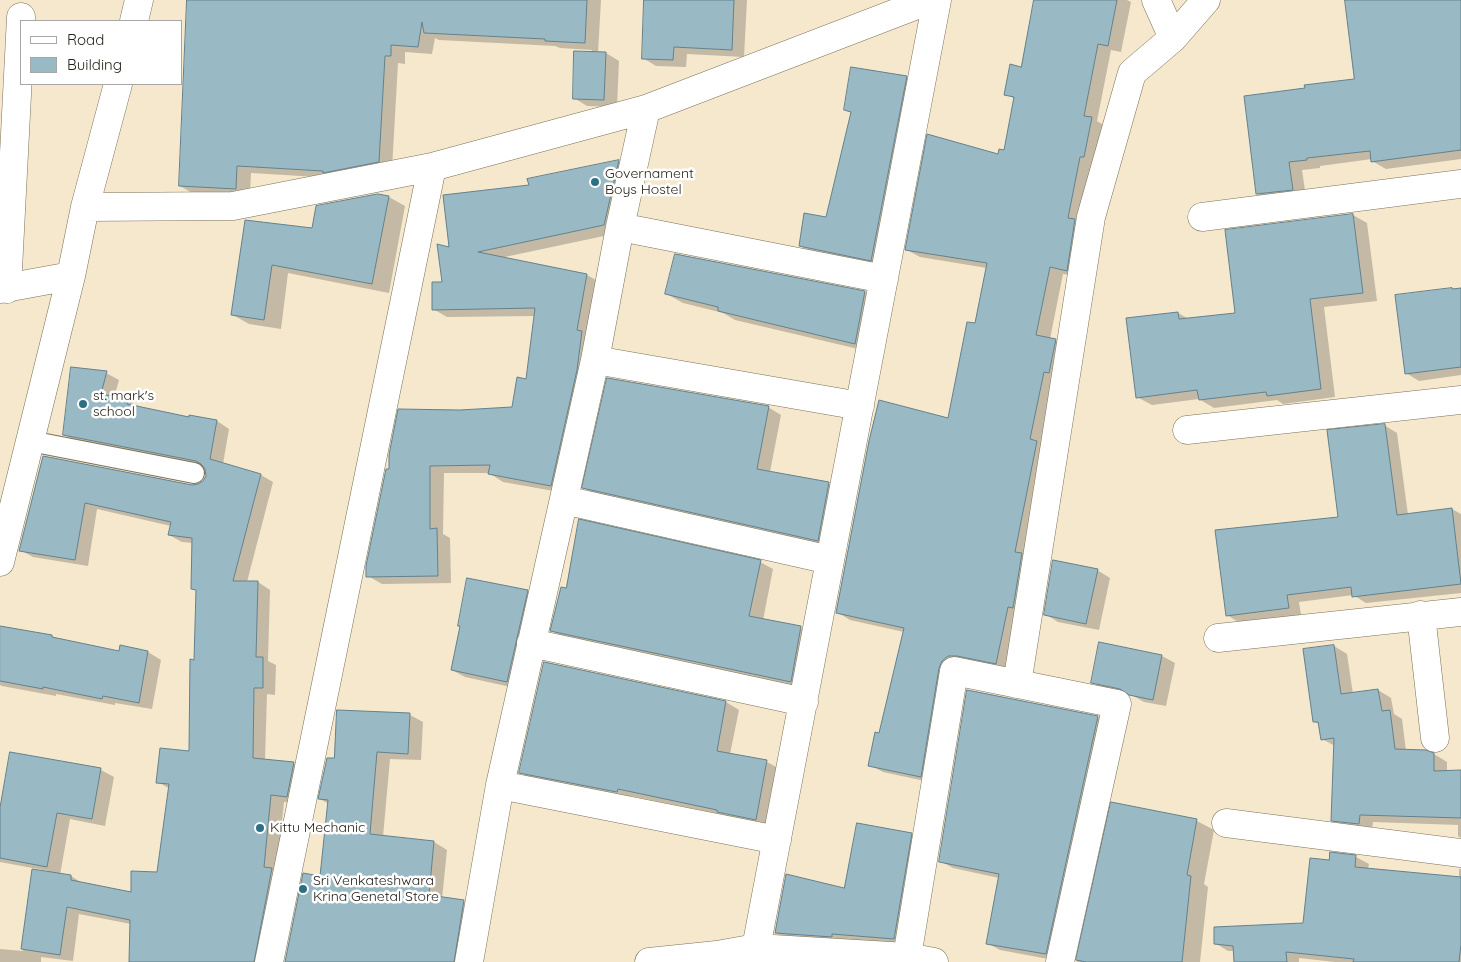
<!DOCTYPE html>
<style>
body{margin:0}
#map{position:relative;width:1461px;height:962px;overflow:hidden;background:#f5e8cd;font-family:Quicksand,sans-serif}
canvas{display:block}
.legend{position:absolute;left:20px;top:20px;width:162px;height:65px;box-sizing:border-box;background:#fff;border:1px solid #a9a7a3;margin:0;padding:6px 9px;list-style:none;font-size:15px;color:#272218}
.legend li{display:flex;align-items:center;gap:10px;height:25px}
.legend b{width:25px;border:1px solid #a9a7a3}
</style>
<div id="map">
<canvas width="1461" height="962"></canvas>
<ul class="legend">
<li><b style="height:6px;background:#fff"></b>Road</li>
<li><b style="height:14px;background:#99b9c4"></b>Building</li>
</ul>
</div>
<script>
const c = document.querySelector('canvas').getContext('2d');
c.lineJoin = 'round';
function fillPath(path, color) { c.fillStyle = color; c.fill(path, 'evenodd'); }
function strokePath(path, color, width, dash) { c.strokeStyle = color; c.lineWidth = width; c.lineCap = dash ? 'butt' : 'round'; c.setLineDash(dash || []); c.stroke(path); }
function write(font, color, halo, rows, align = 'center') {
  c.font = font + ' Quicksand,sans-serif'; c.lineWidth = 5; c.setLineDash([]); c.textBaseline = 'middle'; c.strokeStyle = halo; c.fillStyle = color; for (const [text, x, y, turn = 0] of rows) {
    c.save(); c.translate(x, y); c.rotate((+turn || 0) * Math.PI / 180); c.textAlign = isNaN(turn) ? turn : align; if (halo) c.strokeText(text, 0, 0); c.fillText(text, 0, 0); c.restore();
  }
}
const shadow = new Path2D(`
 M189 0H601L598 53H606L619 61 617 107 587 106 574 98 592 50 560 48 555 46 439 40 435 38 432 54 405 52V64L398 63 392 169 334 178 251 173 250 196 194 194 180 186Z
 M645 0H747L744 57 687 54 686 67 656 66 643 58Z
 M1035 0H1127L1131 2 1121 52 1111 50 1097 121 1105 126 1080 277 1063 274 1050 339 1055 340 1068 348 1009 670 971 662 934 783 883 772 870 765 879 734 904 632 850 620 837 612 949 419 976 325 987 268 920 257 907 250 999 156 1005 152 1015 99 1006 94 1022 68Z
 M1346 0H1461V159L1386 169 1372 161V159L1320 166V168L1302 170 1306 197 1271 202 1257 194 1356 80Z
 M906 77 919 85 884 267 813 253 800 246 827 218 852 113 845 110Z
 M619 161 632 169 618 233 500 258 587 275 601 283 565 493 503 482 489 473H444L443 534 450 538 451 583 382 584 368 576 460 412 513 408 527 380 535 316 447 317 433 309 443 283 451 248 530 186Z
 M389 197 405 206 389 293 288 273 281 329 249 324 233 315 246 221 313 229Z
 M1353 215 1367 223 1377 301 1324 307 1335 397 1283 404 1277 400 1214 408 1199 399 1152 405 1137 397 1178 313 1189 319 1236 314Z
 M676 255 865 292 881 302 871 352 735 320 723 313 683 303 667 294Z
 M1461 289V375L1419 381 1406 373Z
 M106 373 119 380 114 398 128 400 140 407 190 418 217 421 229 429 223 464 261 475 273 482 247 582H258L270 590 268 661 276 665 275 695 267 694 265 760 294 764 306 771 299 803 284 802 267 962H130L131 924 79 914 73 961 41 957V962H0V949L23 951 33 871 49 873V871L0 862V815L11 753 101 770 114 777 105 826 70 819 60 875 71 876 82 883 132 893 158 873 170 789 158 782 190 752 197 591 193 588V543L182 542 169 535 171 526 97 509 88 566 33 557 20 550 43 457 192 486 199 485 204 482 207 476 205 467 77 442 64 435Z
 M768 407 781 415 770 472 829 484 841 491 831 548 597 495 584 488Z
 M1384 425 1397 433 1408 515 1452 509 1461 514V593L1366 603 1353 595 1299 602 1301 615 1240 623 1227 615 1339 518Z
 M760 562 773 569 763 620 801 628 814 635 804 689 565 638 552 631 567 589Z
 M1097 570 1110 578 1099 630 1058 622 1045 614Z
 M527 591 540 598 520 689 465 677 452 670Z
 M0 627 52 636 58 640 120 652 121 647 148 652 161 660 152 709 115 703V705L56 694V696L2 686 0 685Z
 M1100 643 1162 656 1175 663 1166 706 1144 702 1132 695 1105 690 1092 682Z
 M1334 646 1347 654 1353 694 1378 690 1391 698 1394 714 1402 719 1406 751 1434 754 1447 762V772L1461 771V838L1458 836V825L1373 822 1372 831 1345 827 1332 820 1335 746 1322 739 1320 724 1315 722Z
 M968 691 1098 717 1111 725 1059 961 1000 950 987 943 999 878 953 868 940 861Z
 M726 702 739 710 730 754 767 762 780 769 769 826 731 819 725 815 631 796 630 798 533 780 520 772Z
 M410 715 423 722 421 760 390 759 383 837 434 842 447 850 442 899 464 902 476 909 467 962H286L321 877 329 804 320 799 335 760Z
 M1112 804 1197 821 1214 830 1204 884 1208 887 1200 962H1077Z
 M911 834 924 842 907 947 789 940 776 933 845 890Z
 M1356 857 1369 864 1368 869 1459 878V869H1461V962H1335L1299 958V962H1235L1234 951H1228L1215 943 1304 925 1331 861Z`);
const building = new Path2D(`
 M187 0H587L585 43 545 41V39L424 33 422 22 418 47 391 45V56H385L379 162 323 173V171L237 166 236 189 179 186Z
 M644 0H734L732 50 674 47 673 60 642 59Z
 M1034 0H1117L1108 46 1098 44 1084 116 1092 117 1084 157H1080L1068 218 1075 219 1067 271 1050 267 1036 335 1056 339 1049 373 1044 372 1030 439 1037 441 1015 552 1022 553 1013 608 1008 607 996 664 957 656H948L942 661 939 668 921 777 868 766 875 732 879 733 904 628 836 613 869 441 879 400 948 418 967 322 975 323 987 263 905 250 927 134 998 154 999 149 1004 150 1014 97 1004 95 1010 64 1021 67Z
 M1345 0H1461V150L1371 162 1370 151 1307 158V160L1289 162 1293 190 1256 194 1244 96 1305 88 1304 85 1354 79Z
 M574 51 606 52 604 100 573 99Z
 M851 67 907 76 871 261 799 246 804 213 826 217 851 112 844 110Z
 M619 160 604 225 478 252 587 274 577 330 582 331 577 370 551 486 488 474 490 465 430 466V529L437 528 438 576 366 577V566L386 469H389V455L398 409 460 410 512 407 517 377 526 379 535 308 432 310V282H442L437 244 449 247 443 195 529 185 527 179Z
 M378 194 389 196 372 284 272 265 264 320 231 315 245 220 312 228 316 206Z
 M1353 214 1363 293 1310 299 1321 389 1267 396 1266 392 1199 400 1197 390 1136 398 1126 318 1178 312 1179 319 1235 313 1225 230Z
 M675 254 865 291 855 344 718 311V307L665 294Z
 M1452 288V289L1461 288V367L1405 374 1395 295Z
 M71 367 107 371 101 394 128 399 127 404 189 417V415L217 420 210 459 261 474 233 581H258L256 657H263V688H254L253 758 294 762 287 797 271 795 264 867 272 868 254 962H129L130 920 67 907 60 955 21 949 32 869 71 875V880L131 892V871L157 872 169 784 156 783 160 748 189 751 190 659 194 660 196 590 191 589 192 538 168 535 171 522 85 503 75 560 19 551 43 456 192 485 198 484 203 481 206 476 205 469 201 464 196 461 63 435Z
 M607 378 769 406 757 469 829 482 818 541 582 488Z
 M1385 424 1397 515 1452 508 1461 584 1352 597 1351 587 1287 595 1289 608 1226 616 1215 530 1338 517 1327 430Z
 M579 519 761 560 749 616 801 626 791 682 550 631 561 587 566 588Z
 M1053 560 1098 569 1086 624 1044 615Z
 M467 578 528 590 507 682 451 670 460 626H458Z
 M0 626 52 635V637L119 651 120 645 148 651 139 703 103 696 102 699 43 687V689L0 681Z
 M1099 642 1162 655 1153 700 1129 695 1120 689 1091 683Z
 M1334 645 1341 694 1378 689 1382 711 1390 710 1395 749 1426 750 1434 753V771L1461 770V818L1360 815 1359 824 1331 821 1334 738 1321 740 1318 722H1313L1303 649Z
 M544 662 726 701 717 751 767 760 756 820 717 812V810L618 789 617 792 519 773Z
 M967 690 1098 716 1046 954 986 944 999 874 939 862Z
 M337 710 410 713 408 754 377 752 370 834 434 841 429 895 464 900 454 962H285L303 873 320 876 328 800 318 799 327 758H334Z
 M10 752 101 768 92 819 57 813 47 867 0 858V808Z
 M1111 802 1197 819 1187 875 1191 876 1182 962H1086L1076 960Z
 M857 823 912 833 894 939 832 934V937L775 933 786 874 844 888Z
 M1330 852 1356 855 1355 867 1461 877V944L1459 962H1353L1354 959 1286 952 1287 962H1234L1233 946 1214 944V927L1303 923 1310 858 1329 860Z`);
const lane = new Path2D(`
 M30 441 194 473`);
const street = new Path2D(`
 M1156 0 1173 38
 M134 21 139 0
 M85 207 233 206 432 167 646 109 930 0
 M1202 217 1461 184
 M620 227 884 279
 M0 289 71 276
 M7 289 21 17
 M595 360 860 406
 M1187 430 1461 400
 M564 500 830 560
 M0 562 71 276 85 207 118 84
 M1421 615 1435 738
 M1218 638 1461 612
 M531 643 804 702
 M1017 684 1091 217 1132 73 1173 38 1206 0
 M500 785 777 840
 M1226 823 1461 853
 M756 948 937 0
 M907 957 954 671 1117 704 1060 962
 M269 962 432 167
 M469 962 500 785 595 360 620 227 646 109
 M649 962 717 955 756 948 907 957 934 962`);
const markers = [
 [595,182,5,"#2f6f84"],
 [83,404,5,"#2f6f84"],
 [260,828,5,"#2f6f84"],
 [303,889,5,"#2f6f84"]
];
const poiNames = [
 ["Governament",605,174],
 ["Boys Hostel",605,190],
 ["st. mark's",93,396],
 ["school",93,412],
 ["Kittu Mechanic",270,828],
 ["Sri Venkateshwara",313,881],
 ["Krina Genetal Store",313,897]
];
fillPath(shadow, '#0003');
fillPath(building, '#99b9c4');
strokePath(building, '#63818c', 1);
strokePath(lane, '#7d7159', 22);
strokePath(street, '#7d7159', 29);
strokePath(lane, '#fff', 20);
strokePath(street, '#fff', 28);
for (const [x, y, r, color] of markers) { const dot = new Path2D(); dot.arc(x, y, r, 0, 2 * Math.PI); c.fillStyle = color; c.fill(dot); strokePath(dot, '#fff', 2); }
write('14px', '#272218', '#fff', poiNames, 'left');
</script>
